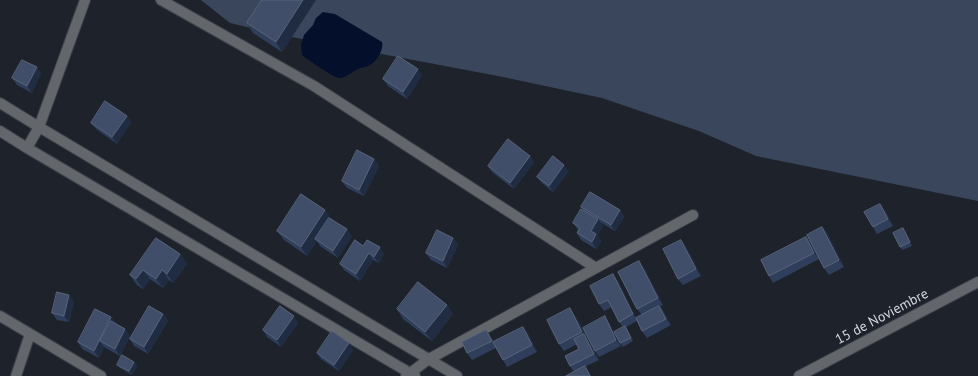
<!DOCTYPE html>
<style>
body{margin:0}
canvas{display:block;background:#1e232b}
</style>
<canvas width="978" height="376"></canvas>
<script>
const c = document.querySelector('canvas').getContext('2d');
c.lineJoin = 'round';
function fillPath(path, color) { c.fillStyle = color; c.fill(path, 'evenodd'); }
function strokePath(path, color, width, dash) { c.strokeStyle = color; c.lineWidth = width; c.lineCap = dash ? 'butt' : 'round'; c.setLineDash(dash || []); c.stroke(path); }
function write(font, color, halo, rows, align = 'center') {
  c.font = font + ' "PT Sans",sans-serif'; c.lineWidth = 3; c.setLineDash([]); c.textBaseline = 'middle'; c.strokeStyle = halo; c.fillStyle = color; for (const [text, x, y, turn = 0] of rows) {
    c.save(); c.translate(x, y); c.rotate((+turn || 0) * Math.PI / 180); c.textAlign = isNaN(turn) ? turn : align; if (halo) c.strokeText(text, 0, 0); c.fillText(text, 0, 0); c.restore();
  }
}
const green = new Path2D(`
 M201 0H978V201L756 156 699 131 602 98 498 76 281 35 230 23Z`);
const water = new Path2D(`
 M323 12 335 14 382 42C384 49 377 62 370 65 366 68 360 67 356 70 351 72 345 79 339 78 331 76 310 61 302 55L301 45 304 35 313 25 316 18Z`);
const minor = new Path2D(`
 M161 0 314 86 596 268
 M0 103 39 127 457 376
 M0 131 27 148 415 376
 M27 148 39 127 85 0
 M0 316 101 376
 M16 376 30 334
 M406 376 429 359 693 215
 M799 376 978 282`);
const wall = new Path2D(`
 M262 0H316L282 52 253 33 247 23Z
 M41 73 32 93 17 85 12 78Z
 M422 75 407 99 388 86 383 79Z
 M127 116 131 122 117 144 96 129 91 123Z
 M530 156 534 162 514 189 492 172 488 166Z
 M374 159 379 166 364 196 347 188 342 181Z
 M569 171 553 192 542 183 537 177Z
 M880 204 885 210 893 226 877 234 873 227Z
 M581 207 620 210 624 217 615 231 600 222 603 226 597 235 601 241 596 249 581 240 577 233 578 230 573 223 584 211Z
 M331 218 352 236 338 258 320 246 317 241 307 256 284 240 277 231Z
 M822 227 827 233 844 267 829 275 824 268Z
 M905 232 912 246 903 250 900 247Z
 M806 237 811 243 819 259 773 283 769 276Z
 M453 238 458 245 447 268 431 260 426 253Z
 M363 246 384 254 379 263 373 260 360 281 344 270 340 264Z
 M686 247 701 276 683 285 678 279Z
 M180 254 187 264 173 283 169 280 163 288 150 279 143 289 137 285 130 275Z
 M644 268 663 305 660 306 664 312 671 325 647 338 642 331 637 321 626 327 633 341 623 347 620 343 623 327 619 322 612 307 604 311 599 304 613 274 618 281 636 318 642 315 637 309Z
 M74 301 69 322 57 320 52 313Z
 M447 305 453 314 432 341 403 319 397 309Z
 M163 314 168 321 148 354 134 346 130 339Z
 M575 315 599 360 574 372 570 366 579 349 577 344 564 351 559 344Z
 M111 317 116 324 125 329 130 336 120 356 104 347 99 358 82 349 78 342Z
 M298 323 281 347 267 337 263 330Z
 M609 323 621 346 599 357 595 351Z
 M486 330 494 342 528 333 537 352 507 367 503 360 496 348 472 360 467 353Z
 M353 350 339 371 321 359 317 353Z
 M134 362 137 366 132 375 120 368 117 365Z`);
const shadedWall = new Path2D(`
 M303 0H316L282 52 276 42Z
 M37 67 41 73 32 93 27 86Z
 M418 69 422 75 407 99 403 92Z
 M127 116 131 122 117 144 112 137Z
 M530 156 534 162 514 189 510 183Z
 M374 159 379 166 364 196 359 190Z
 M564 165 569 171 553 192 549 186Z
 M880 204 885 210 893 226 888 219Z
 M325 210 332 219 315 239 317 241 307 256 301 247Z
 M620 210 624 217 615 231 611 225Z
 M598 219 603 226 597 235 601 241 596 249 592 242 591 231Z
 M822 227 827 233 844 267 839 260Z
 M347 229 352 236 338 258 333 251Z
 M806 237 811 243 819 259 814 253Z
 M453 238 458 245 447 268 443 261Z
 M681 240 686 247 701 276 696 269Z
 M380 247 384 254 379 263 374 257Z
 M369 253 373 260 360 281 356 274Z
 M180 254 187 264 173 283 167 274Z
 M639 261 644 268 663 305 658 298Z
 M143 270 150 279 143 289 136 279Z
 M162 270 169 280 163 288 156 279Z
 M613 274 618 281 638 321 633 314Z
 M69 295 74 301 69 322 64 316Z
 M447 305 453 314 432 341 425 332Z
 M659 306 664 312 671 325 666 319Z
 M570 308 575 315 599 360 594 354 586 338 582 332Z
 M163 314 168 321 148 354 144 347Z
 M294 316 298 323 281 347 277 340Z
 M605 316 609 323 621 346 616 340Z
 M111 317 116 324 100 341 104 347 99 358 94 351Z
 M523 327 528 333 537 352 532 345Z
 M125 329 130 336 120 356 115 349Z
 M486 330 491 336 497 347 492 341Z
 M349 343 353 350 339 371 334 365Z
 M134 362 137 366 132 375 129 371Z
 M585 366 592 376H590Z`);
const building = new Path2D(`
 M262 0H303L276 42 247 23Z
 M398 56 418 69 403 92 383 79Z
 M22 60 37 67 27 86 12 78Z
 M105 101 127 116 112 137 91 123Z
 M508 139 530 156 510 183 488 166Z
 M357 150 374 159 359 190 342 181Z
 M553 156 564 165 549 186 537 177Z
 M590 192 620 210 611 225 581 207Z
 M301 194 325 210 301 247 277 231Z
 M880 204 888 219 873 227 864 212Z
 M581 209 598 219 591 231 596 234 592 242 577 233 580 228 573 223Z
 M329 218 347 229 333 251 315 239Z
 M822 227 839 260 824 268 807 235Z
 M903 228 910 242 900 247 893 233Z
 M437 230 453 238 443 261 426 253Z
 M806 237 814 253 769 276 761 260Z
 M156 238 180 254 167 274 162 270 156 279 143 270 136 279 130 275Z
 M355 240 363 246 367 240 380 247 374 257 369 253 356 274 340 264Z
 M681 240 696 269 678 279 663 249Z
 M639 261 658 298 637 309 618 272Z
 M613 274 633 314 619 322 608 300 599 304 590 286Z
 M418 282 447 305 425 332 397 309Z
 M57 292 69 295 64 316 52 313Z
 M149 306 163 314 144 347 130 339Z
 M280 306 294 316 277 340 263 330Z
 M659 306 666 319 642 331 636 318Z
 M570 308 582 332 559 344 547 320Z
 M95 309 111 317 94 351 78 342Z
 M605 316 616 340 595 351 583 328Z
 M111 321 125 329 115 349 100 341Z
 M625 326 631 338 620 343 614 332Z
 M523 327 532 345 503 360 493 342Z
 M486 330 492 341 467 353 462 342Z
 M332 331 349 343 334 365 317 353Z
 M584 334 594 354 570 366 565 356 579 349 574 339Z
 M122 355 134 362 129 371 117 365Z
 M585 366 590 376H566Z`);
const streetNames = [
 ["15 de Noviembre",882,317,-28]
];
fillPath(green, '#3a465c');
fillPath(water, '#040f2b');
strokePath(minor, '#3b4048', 12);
strokePath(minor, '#63666b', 10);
fillPath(wall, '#2e3e5b');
fillPath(shadedWall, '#202c42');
fillPath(building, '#404e69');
strokePath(building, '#57647b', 1);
write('14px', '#d4d8de', '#1e232b', streetNames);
</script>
